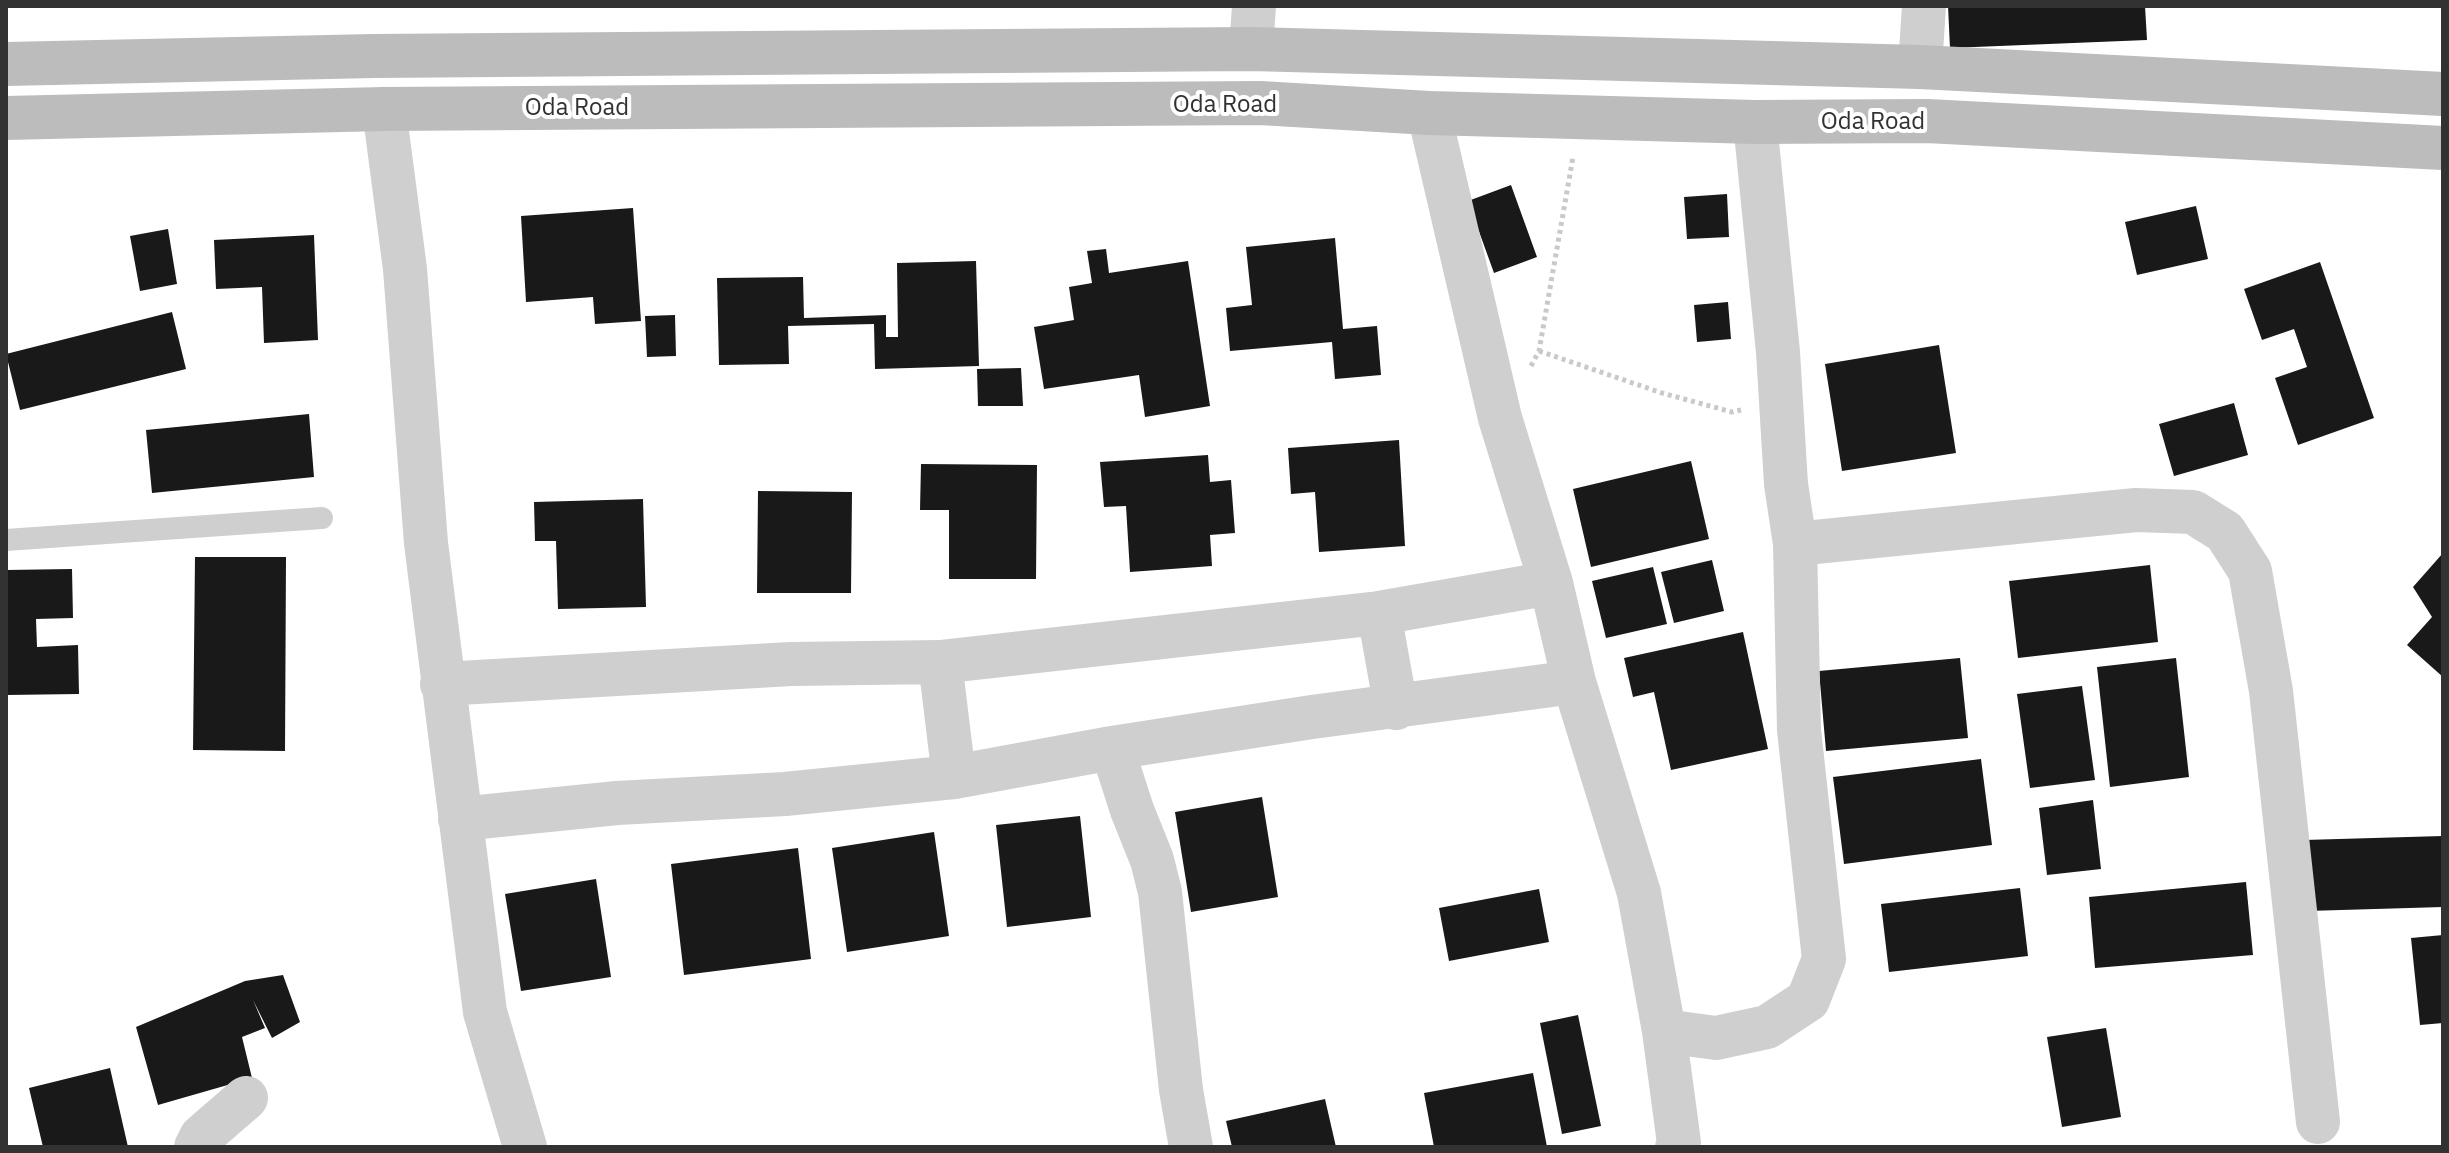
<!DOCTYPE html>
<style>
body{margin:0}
#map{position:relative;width:2449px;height:1153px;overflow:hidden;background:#fff;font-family:"IBM Plex Sans",sans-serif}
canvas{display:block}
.frame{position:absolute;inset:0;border:8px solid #323232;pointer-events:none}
</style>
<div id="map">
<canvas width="2449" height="1153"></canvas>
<div class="frame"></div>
</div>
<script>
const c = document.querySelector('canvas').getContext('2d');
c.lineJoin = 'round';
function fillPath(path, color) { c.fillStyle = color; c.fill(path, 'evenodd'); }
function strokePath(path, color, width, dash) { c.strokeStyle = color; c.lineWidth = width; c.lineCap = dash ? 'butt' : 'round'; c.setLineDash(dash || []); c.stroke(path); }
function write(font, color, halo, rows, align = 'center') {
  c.font = font + ' "IBM Plex Sans",sans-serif'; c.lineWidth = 8; c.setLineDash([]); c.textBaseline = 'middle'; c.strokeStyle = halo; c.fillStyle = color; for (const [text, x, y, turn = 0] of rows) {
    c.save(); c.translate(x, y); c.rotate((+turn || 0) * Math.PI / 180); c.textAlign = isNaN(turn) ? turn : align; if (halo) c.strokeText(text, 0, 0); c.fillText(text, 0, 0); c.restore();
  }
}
const building = new Path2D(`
 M1948 6H2145L2147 40 1950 48Z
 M1511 185 1537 257 1494 273 1468 201Z
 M1727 194 1729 237 1687 239 1684 197Z
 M2196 206 2208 259 2137 275 2125 222Z
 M633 208 641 321 595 324 593 297 526 302 521 216Z
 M168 229 177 284 140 291 130 236Z
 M314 235 318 340 264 343 262 287 216 289 214 240Z
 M1335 238 1343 329 1377 326 1381 375 1335 379 1332 342 1230 351 1226 308 1252 305 1246 247Z
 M1106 249 1109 273 1188 261 1210 406 1145 417 1139 375 1044 389 1034 327 1074 320 1069 287 1092 283 1087 251Z
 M976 261 979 366 875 369 874 324 788 326 789 364 719 365 717 278 803 277 804 318 886 315V337H898L897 263Z
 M2320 262 2374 418 2298 445 2275 378 2307 367 2294 329 2262 340 2244 289Z
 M1728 302 1731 339 1697 342 1694 305Z
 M172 312 186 369 20 410 6 354Z
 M675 315 676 356 647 357 645 316Z
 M1939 345 1956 453 1842 471 1825 364Z
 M1021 368 1023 406H978L977 369Z
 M2234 403 2248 455 2174 476 2159 424Z
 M309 414 314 477 152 493 146 430Z
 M1399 440 1405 546 1319 552 1315 492 1291 494 1288 448Z
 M1208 455 1210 482 1231 480 1235 533 1210 535 1212 566 1130 572 1126 506 1104 507 1100 462Z
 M1691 461 1709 539 1591 567 1573 489Z
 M921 464 1037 465 1036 579H949V510H920Z
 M758 491 852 492 851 593H757Z
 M643 499 646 607 558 609 556 541H535L534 502Z
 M2443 553V677L2407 645 2432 617 2413 587Z
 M195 557H286L285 751 193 750Z
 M1712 560 1724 611 1674 623 1661 572Z
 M2150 565 2158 642 2018 658 2009 581Z
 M1653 567 1667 624 1606 638 1592 581Z
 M72 569 73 618 36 619 37 647 78 645 79 694 6 695V570Z
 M1743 632 1768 749 1671 770 1654 692 1633 697 1624 658Z
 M1960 658 1968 738 1826 751 1819 671Z
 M2176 658 2189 777 2110 787 2097 667Z
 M2082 686 2095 780 2030 788 2017 694Z
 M1981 759 1992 845 1844 864 1833 777Z
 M1262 797 1278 897 1191 912 1175 812Z
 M2093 800 2101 869 2047 875 2039 808Z
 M1080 816 1091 917 1007 927 996 825Z
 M934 832 949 936 847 952 832 848Z
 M2443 836V907L2307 911 2304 840Z
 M798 848 811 959 684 975 671 864Z
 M596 879 611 977 521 991 505 894Z
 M2246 882 2253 955 2095 968 2089 897Z
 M2020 888 2028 956 1889 972 1881 904Z
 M1539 889 1549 942 1449 961 1439 908Z
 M2443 935V1023L2420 1025 2411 938Z
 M283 975 300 1022 272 1038 253 1000 265 1028 242 1037 252 1078 158 1105 136 1027 245 981Z
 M1578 1015 1601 1126 1562 1134 1540 1023Z
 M2106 1028 2121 1117 2062 1127 2047 1037Z
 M110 1068 128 1147H43L29 1088Z
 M1533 1073 1547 1147H1434L1424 1093Z
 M1325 1099 1336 1147H1232L1226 1121Z`);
const path = new Path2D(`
 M1539 351 1662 393 1732 412 1741 410
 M1531 366 1539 351 1573 157`);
const lane = new Path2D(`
 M6 540 322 518`);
const street = new Path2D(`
 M1251 49 1254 6
 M1920 67 1924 6
 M384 109 405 269 426 543 485 1012 525 1147
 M1429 113 1500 418 1551 583 1574 682 1639 893 1664 1031 1679 1143 1677 1147
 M1795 544 2136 510 2193 512 2225 532 2250 571 2271 691 2318 1122
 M1379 613 1396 708
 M940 662 954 777
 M442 684 791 664 940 662 1379 613 1551 583
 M1112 748 1132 810 1152 860 1160 892 1181 1090 1191 1147
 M460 819 617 803 785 794 954 777 1112 748 1312 717 1574 682
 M1664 1031 1716 1038 1767 1027 1808 1000 1824 959 1799 730 1795 544 1786 484 1778 352 1755 122
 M196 1147 201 1137 246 1098`);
const secondary = new Path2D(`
 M6 64 374 56 1251 49 1920 67 2443 94
 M6 118 384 109 1260 103 1429 113 1755 122 1927 121 2443 148`);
const streetNames = [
 ["Oda Road",1225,105],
 ["Oda Road",577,108],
 ["Oda Road",1873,122]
];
fillPath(building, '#191919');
strokePath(path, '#c9c9c9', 5, [4, 4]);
strokePath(lane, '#cfcfcf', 22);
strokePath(street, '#cfcfcf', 44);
strokePath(secondary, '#bcbcbc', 44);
write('24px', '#323232', '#fff', streetNames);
</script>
